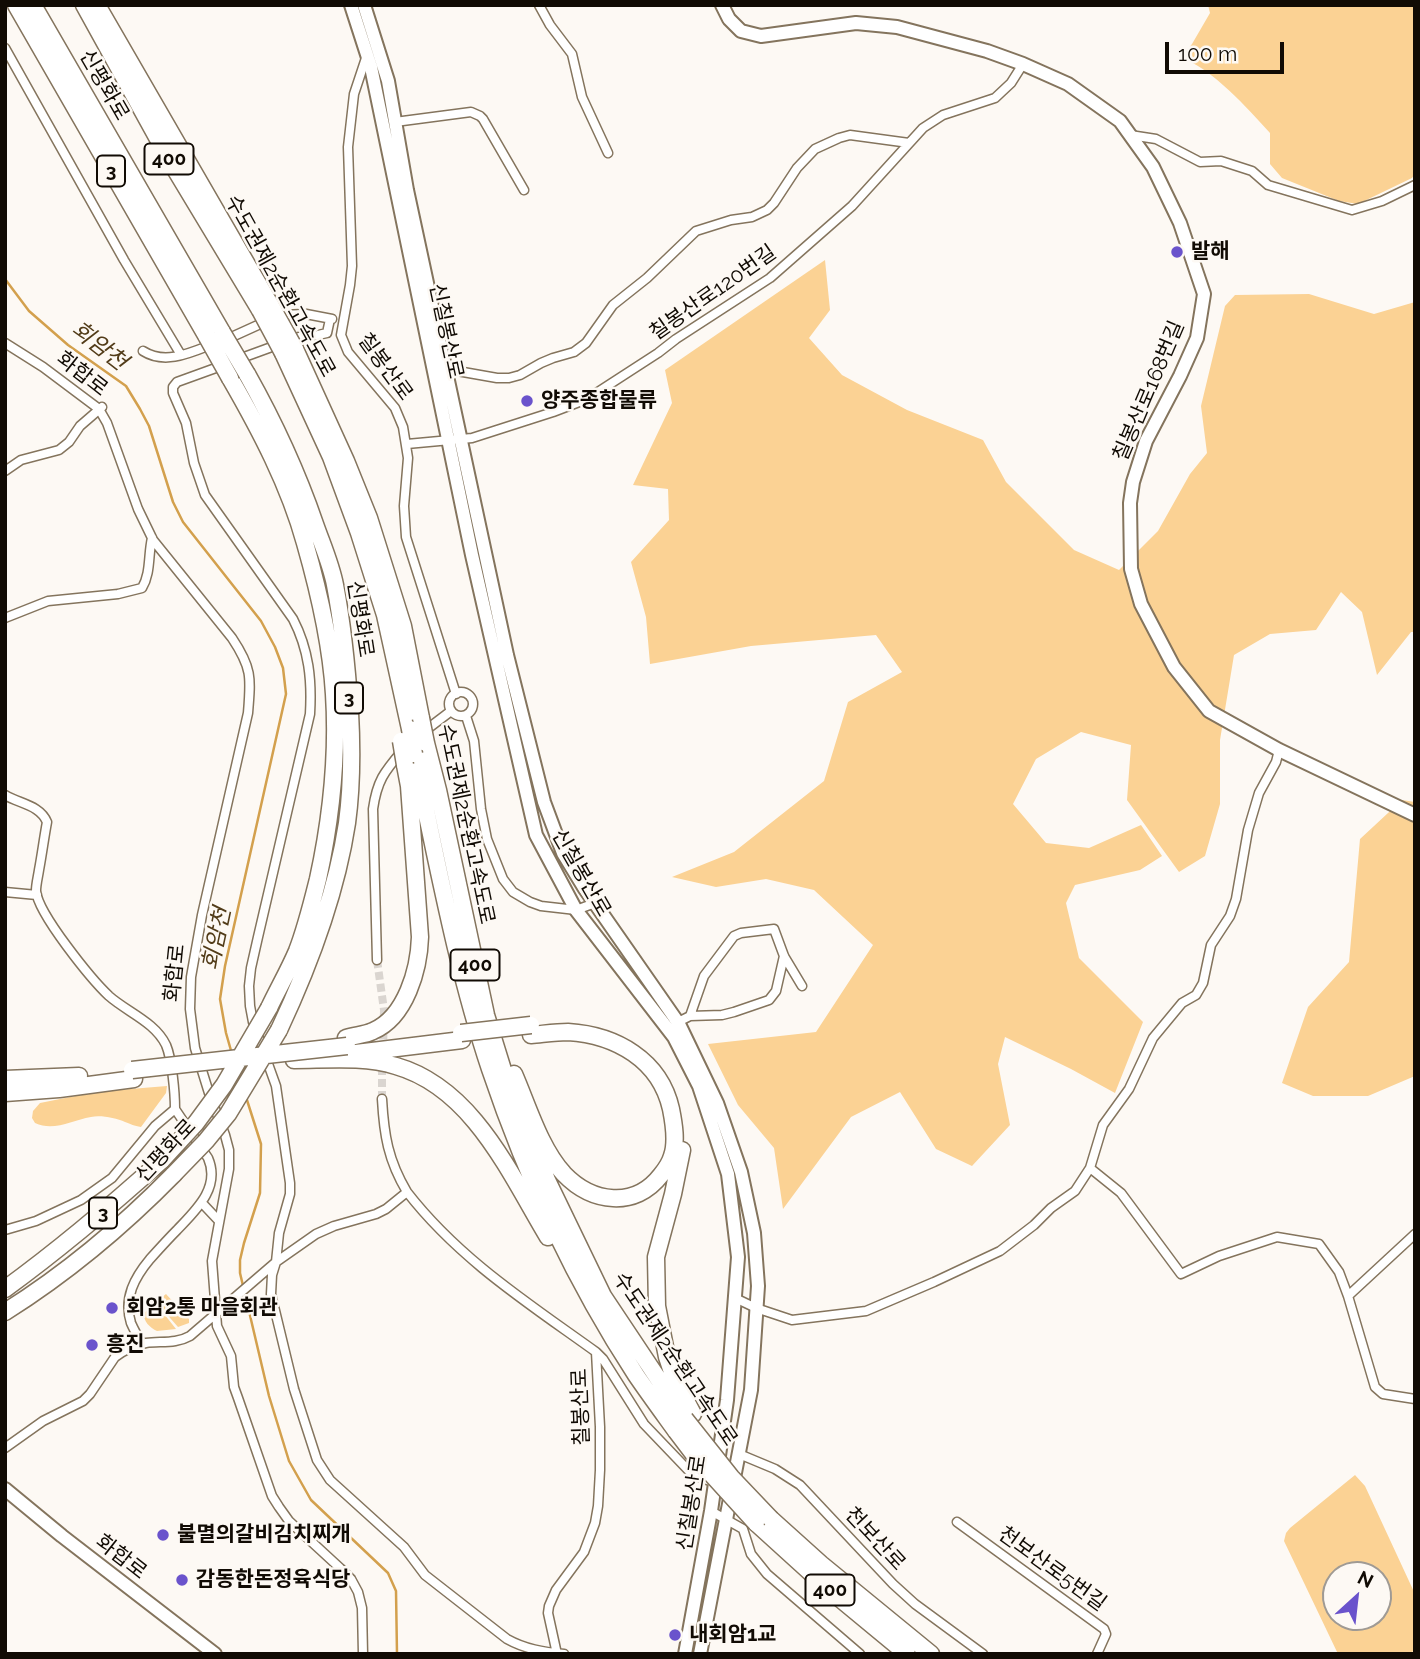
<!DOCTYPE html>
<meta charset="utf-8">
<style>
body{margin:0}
#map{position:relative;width:1420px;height:1659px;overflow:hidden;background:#fdf9f4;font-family:Raleway,sans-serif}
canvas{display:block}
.frame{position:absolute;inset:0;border:7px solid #110b04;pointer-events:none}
.north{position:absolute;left:1322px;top:1561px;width:70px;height:70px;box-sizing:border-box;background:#fdf9f4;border:2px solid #9f9a94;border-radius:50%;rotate:27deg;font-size:19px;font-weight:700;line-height:28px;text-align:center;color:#110b04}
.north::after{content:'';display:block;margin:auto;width:24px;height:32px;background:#6a53cc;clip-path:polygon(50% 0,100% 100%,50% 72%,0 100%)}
.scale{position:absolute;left:1165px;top:42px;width:119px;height:32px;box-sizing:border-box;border:4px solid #110b04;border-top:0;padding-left:9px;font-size:21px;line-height:24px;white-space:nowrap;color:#110b04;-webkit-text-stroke:5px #fdf9f4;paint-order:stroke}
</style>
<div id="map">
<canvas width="1420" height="1659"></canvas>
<div class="frame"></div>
<div class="north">N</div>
<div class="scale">100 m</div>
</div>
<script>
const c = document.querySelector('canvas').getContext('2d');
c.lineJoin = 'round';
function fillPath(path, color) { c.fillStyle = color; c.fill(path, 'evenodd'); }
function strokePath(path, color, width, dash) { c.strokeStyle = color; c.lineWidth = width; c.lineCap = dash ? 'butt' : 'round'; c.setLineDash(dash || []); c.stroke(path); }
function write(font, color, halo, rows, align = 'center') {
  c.font = font + ' Raleway,"Noto Sans KR",sans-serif'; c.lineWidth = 5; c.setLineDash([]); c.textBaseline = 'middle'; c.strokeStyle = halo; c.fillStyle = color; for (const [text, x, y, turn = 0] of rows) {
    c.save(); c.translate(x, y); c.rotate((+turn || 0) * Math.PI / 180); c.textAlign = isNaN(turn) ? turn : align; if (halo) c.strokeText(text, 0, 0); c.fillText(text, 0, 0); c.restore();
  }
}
const green = new Path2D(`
 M1208 5H1415V174L1412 178 1358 204 1339 201 1282 178 1270 164V133C1248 109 1212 68 1181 58L1192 44 1210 13Z
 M825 260 830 310 809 338 842 375 907 410 983 440 1006 482 1074 550 1119 570 1158 531 1190 474 1207 453 1201 406 1225 306 1235 295 1309 294 1374 314 1415 302V632H1411L1377 675 1362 612 1341 592 1316 630 1270 634 1234 655 1220 740V804L1205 856 1179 872 1127 800 1131 745 1081 732 1036 759 1013 804 1046 843 1089 848 1141 825 1162 856 1140 870 1075 885 1066 903 1079 958 1143 1022 1115 1093 1071 1069 1005 1037 998 1064 1010 1125 972 1166 936 1149 900 1092 851 1117 783 1209 774 1148 738 1105 708 1044 816 1032 873 945 814 890 766 879 716 887 672 877 734 852 824 781 848 702 902 672 876 635 751 646 650 664 646 617 631 562 669 520 668 489 633 485 672 403 665 370Z
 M1402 800 1415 802V1076L1368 1096H1313L1282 1083 1308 1007 1349 962 1360 839Z
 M167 1086 166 1093 141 1127C134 1126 131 1124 125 1122 116 1118 101 1115 91 1117 72 1120 54 1132 35 1123L32 1118 33 1111 40 1103 75 1096 118 1090Z
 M166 1294 189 1319V1323L178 1327 156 1302Z
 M155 1304 157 1305 176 1329 157 1331C150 1328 143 1321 144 1313Z
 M1355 1475 1365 1486 1415 1594V1650L1409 1654H1338L1284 1541 1286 1533 1290 1528ZM1378 1575V1617H1336V1575Z`);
const stream = new Path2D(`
 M5 279 29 311 68 345 126 386 140 409 149 426 173 502 183 522 261 621 275 647 283 668 286 694 225 966 220 999 226 1033 232 1054
 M246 1097 261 1144 260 1193 244 1243 240 1260V1273L269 1396 289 1461 311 1500 388 1573 396 1591 397 1654`);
const streetTunnel = new Path2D(`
 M377 960 384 1010 383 1050
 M382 1099V1063`);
const street = new Path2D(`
 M539 5 550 25 572 54 582 97 608 153
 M5 48 124 260 181 355
 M367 55 354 94 348 147 352 266 350 285 341 335 348 352 395 408 403 427 408 458 404 506 406 537 456 694
 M395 122 471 112 480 116 483 119 524 190
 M1130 135 1156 139 1200 162 1221 161 1252 171 1268 185 1352 210 1382 201 1415 185
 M225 340 280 315 306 314 332 319
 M5 343 43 367 99 409 107 423 138 509 153 540 232 638C252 668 251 677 248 713L202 915 191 977 190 1009 195 1048 209 1093 225 1135 229 1150V1169L212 1261 217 1326 231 1356 234 1387 238 1398 272 1496 279 1507 289 1521 340 1568 351 1579 358 1592 362 1608 363 1654
 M143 351C165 365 190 353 213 344
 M236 360 299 337 318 335 327 333 330 319
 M224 365 177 382 173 387V393L186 423 194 463 205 495 293 619C309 650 312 680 310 714L258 937 251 968 249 986 250 1006 253 1022 276 1086 290 1183V1194L279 1233 276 1262 272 1275 271 1294 294 1389 317 1460 330 1480 404 1547 425 1575 507 1639C525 1649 543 1652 564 1654
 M446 369 497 378H509L520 375 541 363 553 358 574 352 586 343 613 305 647 278 696 231 731 220 752 217 767 210 774 203 797 168 815 149 839 138 850 135 909 143
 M407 444 472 438 553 412 587 399 658 353 676 339 770 278 852 206 923 128 943 115 995 98 1011 83 1023 64
 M5 471 21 460 59 450 69 442 80 426 102 407
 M5 618 48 601 118 594 142 588C151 573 148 555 152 538
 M449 704a12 12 0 1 1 24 0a12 12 0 1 1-24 0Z
 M466 716 474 741 481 809 487 839 503 879 513 892 530 902 541 906 576 910 595 903
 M422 733 451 711
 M5 795C20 804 40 805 47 822 44 838 42 854 39 870 38 877 36 884 36 891 38 914 92 980 109 996 127 1012 155 1022 166 1045 172 1059 175 1093 175 1109
 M5 892 37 895
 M377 960 373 809C377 781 384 772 402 751
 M690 1016 704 976 734 936 741 933 774 929 784 956 802 986
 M678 1022 690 1016 722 1015 734 1012 769 1000 776 991 784 956
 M382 1099C384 1135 388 1160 407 1192
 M1090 1168 1121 1193 1181 1274 1219 1256 1277 1237 1319 1244 1339 1272 1348 1296
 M202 1203 219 1221
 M5 1230 36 1221 81 1200 112 1178 155 1126 175 1109
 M1415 1234 1348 1296 1375 1387 1383 1394 1415 1399
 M735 1298 756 1308 792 1320 866 1311 934 1282 1000 1251 1034 1225 1051 1208 1075 1191 1090 1168 1103 1125 1129 1089 1153 1038 1182 1003 1196 995 1203 983 1211 945 1230 916 1236 899 1248 830 1259 793 1276 762 1279 750
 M142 1344C138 1337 134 1330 131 1323 123 1298 135 1277 150 1259 159 1249 168 1239 177 1230 195 1211 221 1188 208 1158L175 1109
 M596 1352 603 1359 644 1424 689 1471 699 1477 713 1482
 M5 1448 43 1421 83 1401 90 1394 115 1357C123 1351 135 1345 146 1343 161 1341 176 1344 190 1336L276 1262 316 1234 334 1226 376 1214 386 1209 407 1192C459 1259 528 1303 596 1352L600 1427V1470L598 1506 595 1523 584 1552 556 1590 549 1606 548 1613 557 1654
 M739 1454 775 1469 800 1485 893 1584 915 1604 983 1654
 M711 1511 743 1529 751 1554 767 1574 860 1654
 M957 1522 1104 1629 1106 1634 1097 1654`);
const secondary = new Path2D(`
 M351 5 371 67 472 555 536 835 576 910 674 1037 699 1086 728 1174 738 1257 727 1400 711 1511 685 1654
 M364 5 388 81 407 190 507 655 544 802 563 853 585 889 679 1024 717 1103 741 1172 754 1233 758 1286 751 1390 700 1654
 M722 5 729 19 741 31 761 36 856 23 897 27 987 51 1023 64 1068 84 1120 121 1153 167 1180 223 1204 294 1197 338 1180 376 1146 441 1133 482 1130 503 1131 569 1141 604 1174 667 1209 711 1279 750 1415 815
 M5 1489 62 1536 215 1654`);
const highway = new Path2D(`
 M16 5 207 337
 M33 5 222 332
 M84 5 169 159 260 310
 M97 5 271 306
 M295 349 346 461 369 518 403 626 421 718
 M283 353 331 457 359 533 385 615 410 729
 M247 374C274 422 297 472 315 524 322 544 331 564 335 585 343 626 347 669 350 712 352 748 352 786 347 823 336 895 310 964 279 1030
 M230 378C260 430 289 485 305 543 319 592 331 643 334 694 338 757 331 819 318 879 312 903 306 928 297 951 289 970 278 989 269 1008
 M426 743 438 790 486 1015 512 1099 547 1180 603 1296 685 1419
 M414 754C437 860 456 967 490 1069 526 1176 574 1280 636 1375 649 1394 663 1413 676 1431
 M346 1038C355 1035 365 1035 373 1031 406 1017 419 969 420 937L409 786 405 765
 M356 1053 462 1040
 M294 1060C327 1060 363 1056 396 1066 473 1088 510 1174 548 1237
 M514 1074C528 1106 540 1148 564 1174 592 1203 635 1209 661 1175 666 1169 670 1163 672 1156 677 1142 674 1124 671 1109 660 1060 616 1035 568 1032 556 1032 543 1034 531 1035
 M5 1079 79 1076
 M5 1093 59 1089 134 1079
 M682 1150 673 1194 656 1257 657 1306 667 1357 674 1378 693 1414
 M5 1289C60 1249 112 1205 162 1160
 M5 1312C67 1273 123 1226 174 1174
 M771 1519 821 1564 931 1654
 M756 1523 832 1592 907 1654`);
const highwayBridge = new Path2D(`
 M271 306 295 349
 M260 310 283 353
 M222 332 247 374
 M207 337 230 378
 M421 718 426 743
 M410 729 414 754
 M401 741 405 765
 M461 1033 531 1025
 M132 1070 347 1046
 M162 1160 196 1123 224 1085 269 1008
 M174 1174 206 1141 228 1114 279 1030
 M685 1419 731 1477 771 1519
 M676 1431 695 1456 756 1523`);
const markers = [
 [1177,252,7,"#6a53cc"],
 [527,401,7,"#6a53cc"],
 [112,1308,7,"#6a53cc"],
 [92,1345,7,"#6a53cc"],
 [163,1535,7,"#6a53cc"],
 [182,1580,7,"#6a53cc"],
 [675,1635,7,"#6a53cc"]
];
const shields = [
 [169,159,49],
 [111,171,28],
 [349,698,28],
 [475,965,49],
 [103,1213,28],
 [830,1590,49]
];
const shieldNames = [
 ["400",169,159],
 ["3",111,171],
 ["3",349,698],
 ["400",475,965],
 ["3",103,1213],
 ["400",830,1590]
];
const streetNames = [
 ["신평화로",104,85,60],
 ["수도권제2순환고속도로",280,286,61],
 ["칠봉산로120번길",713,293,-35],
 ["신칠봉산로",446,331,78],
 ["칠봉산로",385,367,54],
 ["화합로",82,374,38],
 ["칠봉산로168번길",1149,391,-67],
 ["신평화로",360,619,81],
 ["수도권제2순환고속도로",466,824,78],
 ["신칠봉산로",581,873,60],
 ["화합로",175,973,-84],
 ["신평화로",166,1151,-47],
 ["수도권제2순환고속도로",675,1359,56],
 ["칠봉산로",581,1407,-92],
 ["신칠봉산로",692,1503,-81],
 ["천보산로",875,1539,47],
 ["화합로",121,1557,38],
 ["천보산로5번길",1052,1569,36]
];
const poiNames = [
 ["발해",1191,252],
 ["양주종합물류",541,401],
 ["회암2통 마을회관",126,1308],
 ["흥진",106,1345],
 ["불멸의갈비김치찌개",177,1535],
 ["감동한돈정육식당",196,1580],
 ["내회암1교",689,1635]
];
const waterNames = [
 ["회암천",99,346,38],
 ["회암천",217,939,-78]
];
fillPath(green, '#fbd294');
strokePath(stream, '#d3a04d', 2.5);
strokePath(streetTunnel, '#dad5d0', 8, [8, 4]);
strokePath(street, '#84745d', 11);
strokePath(secondary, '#84745d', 16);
strokePath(highway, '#84745d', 19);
strokePath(street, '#fff', 8);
strokePath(secondary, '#fff', 12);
strokePath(highway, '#fff', 16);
strokePath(highwayBridge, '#84745d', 19, []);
strokePath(highwayBridge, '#fff', 16);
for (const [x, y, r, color] of markers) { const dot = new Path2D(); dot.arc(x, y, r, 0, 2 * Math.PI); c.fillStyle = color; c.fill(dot); strokePath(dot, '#fdf9f4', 2.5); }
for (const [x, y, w] of shields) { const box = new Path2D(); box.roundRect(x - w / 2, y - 15.5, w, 31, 5); c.fillStyle = '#fdf9f4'; c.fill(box); strokePath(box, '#110b04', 2); }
write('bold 19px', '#110b04', null, shieldNames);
write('21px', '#110b04', '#fdf9f4', streetNames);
write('bold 21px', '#110b04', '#fdf9f4', poiNames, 'left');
write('italic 23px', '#523c19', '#fdf9f4', waterNames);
</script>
